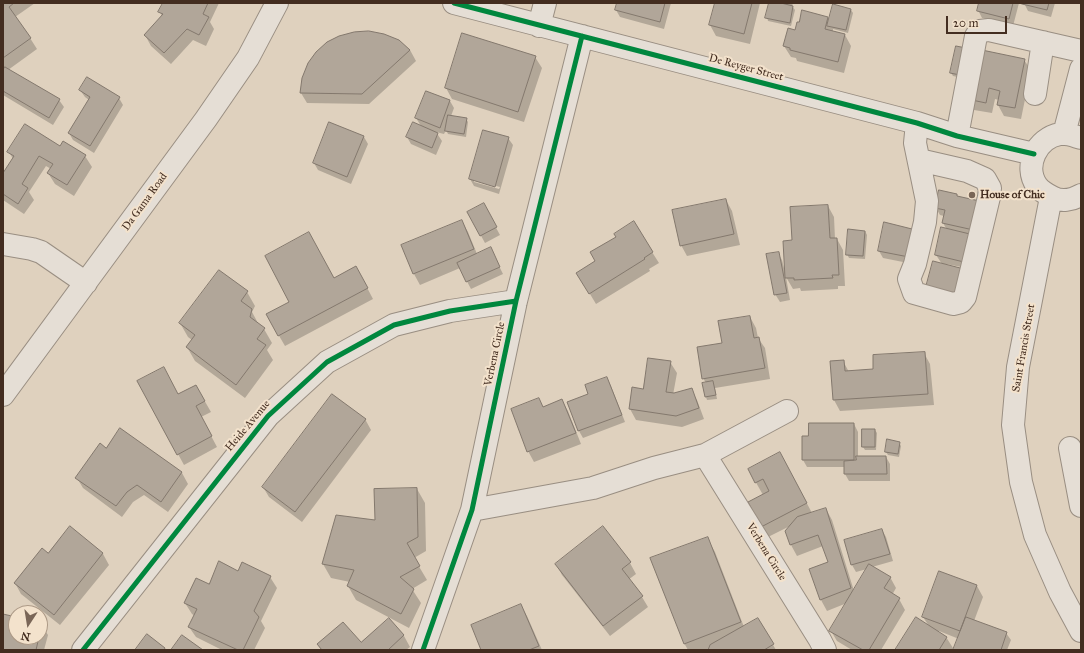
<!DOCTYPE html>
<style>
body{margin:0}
#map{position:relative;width:1084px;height:653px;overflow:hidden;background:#dfd1be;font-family:"IM FELL Great Primer",serif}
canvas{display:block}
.frame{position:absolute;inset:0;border:4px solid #432d20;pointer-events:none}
.north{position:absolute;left:8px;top:605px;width:40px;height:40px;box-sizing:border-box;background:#f3e2cc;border:1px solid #ad9a87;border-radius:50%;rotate:192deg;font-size:11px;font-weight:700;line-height:16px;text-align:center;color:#432d20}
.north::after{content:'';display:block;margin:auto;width:14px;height:18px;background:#7a6657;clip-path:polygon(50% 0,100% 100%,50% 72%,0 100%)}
.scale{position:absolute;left:946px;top:16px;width:61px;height:18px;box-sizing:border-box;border:2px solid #432d20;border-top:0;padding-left:5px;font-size:12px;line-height:14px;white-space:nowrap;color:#432d20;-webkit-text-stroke:3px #f3e2cc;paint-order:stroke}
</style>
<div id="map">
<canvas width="1084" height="653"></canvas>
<div class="frame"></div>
<div class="north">N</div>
<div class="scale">20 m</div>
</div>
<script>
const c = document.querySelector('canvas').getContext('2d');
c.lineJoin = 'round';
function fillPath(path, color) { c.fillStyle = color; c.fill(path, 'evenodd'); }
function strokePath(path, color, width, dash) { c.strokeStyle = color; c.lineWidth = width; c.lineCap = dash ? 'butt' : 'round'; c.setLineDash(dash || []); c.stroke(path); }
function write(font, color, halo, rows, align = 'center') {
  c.font = font + ' "IM FELL Great Primer",serif'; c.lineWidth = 4; c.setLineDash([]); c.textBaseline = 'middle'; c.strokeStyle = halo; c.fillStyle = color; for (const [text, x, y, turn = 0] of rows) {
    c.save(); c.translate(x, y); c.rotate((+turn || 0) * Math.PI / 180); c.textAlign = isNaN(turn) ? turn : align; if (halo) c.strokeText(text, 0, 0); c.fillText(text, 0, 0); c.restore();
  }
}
const shadow = new Path2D(`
 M3 3H35L15 17 30 38 37 49 8 70 59 100 64 107 53 125 3 95Z
 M164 3H219L210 22 214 29 206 46 193 40 171 64 151 46 145 35 162 16 160 12Z
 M618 3H671L664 29 620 17 616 10Z
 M716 3H760L750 44 716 36 710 25Z
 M770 3H793L792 6 795 10 791 26 768 21 767 17Z
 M980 3H1019L1013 26 982 18 978 10Z
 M1024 3H1055L1051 17 1028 11Z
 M851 10 853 13 848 33 833 29V32L845 35 851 46 844 73 797 61 796 58 791 57 784 46 796 31 827 18 829 21Z
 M398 41 410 50 416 61 369 104 307 103 301 93Z
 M956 47 966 79 953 76 951 73Z
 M535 57 542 68 524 122 452 99 446 88Z
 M1024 60 1031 70 1021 119 1004 116 998 105 999 100 995 99 992 113 974 110 968 99Z
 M80 90 119 98 123 105 94 153 73 140 69 133 89 100 85 97Z
 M426 92 450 101 454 108 451 116 466 119 468 122 466 137 448 134 446 130 444 134 436 132 442 141 436 155 411 144 407 137 421 126 416 118Z
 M330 123 364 137 368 144 351 184 318 170 314 163Z
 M508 138 513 145 499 194 474 186 470 179ZM474 180 500 187 499 189 474 182Z
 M64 143 85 156 92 167 74 196 55 184 48 173 51 169 46 166 29 192 34 200 24 214 3 200V175L13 159 9 152 61 148Z
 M957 195 978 243 972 269 946 264 945 265 942 264 936 255 947 230 943 223 944 216 940 215 936 208Z
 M726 200 732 211 740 245 687 256 681 245Z
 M483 204 500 235 485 243 468 212Z
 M828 206 834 217 835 239H837L843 250 845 286H838V289L801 291 800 288 793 289 786 277 790 300 780 302 775 294 778 253 782 260 785 272H786L793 241Z
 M462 221 468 232 477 254 494 256 503 274 471 289 460 268 420 285 414 274 402 246Z
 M884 224 918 265 883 258 879 251Z
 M865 231 867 235 865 259 849 258 847 254Z
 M652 252 659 263 649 269 650 271 596 304 584 284Z
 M219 271 247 292 255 306 252 312 259 325 264 329 272 343 267 350 273 360 245 398 195 361 187 347 192 340 188 337 180 323Z
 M362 278 373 299 285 346 267 315 334 279Z
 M750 317 756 328 758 338 765 348 770 379 715 388 717 399 707 400 706 397V383L703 378 723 344Z
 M924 353 930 364 934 405 840 411 834 400 843 361 849 372 874 370Z
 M670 362 677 373 673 395 691 389 697 400 704 419 682 427 636 420 630 409 644 390Z
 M607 378 611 386 625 422 583 438 579 431 568 402 590 394Z
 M196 386 211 412 201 417 217 447 184 465 178 454V395Z
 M539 400 543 407 562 400 568 411 581 444 534 462 528 451Z
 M365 419 371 430 302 522 269 497 263 487Z
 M854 424 858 432V457H886L890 464V481H849L845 474V467H807L803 460 809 437Z
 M121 429 182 473 188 484 168 512 144 495 133 502 122 517 83 488 77 478 107 449Z
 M875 430 877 433 876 450H865L863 447Z
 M899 443 901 446 899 457 888 455 886 452Z
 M786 464 812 513 826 509 832 520 854 591 867 569 856 572 852 565 845 541 882 530 886 537 893 561 872 567 890 577 896 588 892 595 899 599 905 610 881 650H852L837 641 831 631 847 603 827 611 821 600 810 569 829 562 823 546 797 556 791 545 786 531 790 526 768 537 762 527 763 495 749 470Z
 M417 489 425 503 426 551 414 558 427 580 412 589 421 603 409 628 356 600 348 586 350 582 331 578 323 564 376 521Z
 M70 528 103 554 109 565 60 625 21 594 15 583 48 554Z
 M603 528 630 563 636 574 628 580 642 597 648 607 610 636 562 575 556 564Z
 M707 538 715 552 744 627 758 619 776 650H688L684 643Z
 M239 572 270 577 277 588 261 621 265 628 254 650H222L196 637 189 627 195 616 192 614 185 603 209 585Z
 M940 573 977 586 983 597 974 621 1006 633 1011 640 1007 650H955L959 639 939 631 938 632 946 637 953 648 952 650H897L929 626 923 617Z
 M521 605 527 616 542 650H482Z
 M3 616 16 618V637H40V624H41L48 635 44 650H3Z
 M389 620 404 636 410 647 406 650H321L318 645 361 644Z`);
const building = new Path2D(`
 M3 3H14L9 7 31 38 3 58Z
 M163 3H208L203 14 209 17 199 35 187 29 164 53 144 35 163 14 158 12Z
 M617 3H665L660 22 615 10Z
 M715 3H752L744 34 709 25Z
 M769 3H781L793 6 790 23 765 18Z
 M979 3H1013L1009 19 977 11Z
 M1023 3H1049L1047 10 1022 4Z
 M833 4 851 9 846 30 827 26Z
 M802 10 828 17 825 29 845 34 838 62 790 50V48L783 46 788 28 795 30 797 22H799Z
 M369 31 384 34 399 40 410 50 362 94 300 93 302 78 308 63 316 52 327 42 339 36 354 32Z
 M462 33 536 56 518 112 445 88Z
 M956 46 971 49 965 76 950 73Z
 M977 49 1025 59 1015 108 997 105 1000 91 989 88 986 103 967 99Z
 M5 67 60 99 49 118 3 91V70Z
 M87 77 120 97 90 146 68 133 90 97 79 90Z
 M426 91 450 100 440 128 415 118Z
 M448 115 467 118 464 134 445 131Z
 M329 122 364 136 347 177 313 163Z
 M413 122 438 133 432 148 406 137Z
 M25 124 60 146 63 141 86 155 67 185 47 173 53 164 39 156 22 184 28 188 18 204 3 194V173L14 156 7 152Z
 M483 130 509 137 495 187 469 179Z
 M939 190 957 194V196L984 202 978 231 942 223 945 210 935 208Z
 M726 199 734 234 680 246 672 210Z
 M484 203 497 227 480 236 467 212Z
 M828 205 830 238H837L839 275H832L833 278 794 280V278H785L783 241 792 240 790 207Z
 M462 220 474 249 413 274 401 245Z
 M634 221 653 252 644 258 645 259 589 294 576 273 595 261 590 252 616 237 614 234Z
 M884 222 920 231 914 258 878 251Z
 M941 227 974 235 968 263 935 255Z
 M848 229 865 231 863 256 846 255Z
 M309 232 334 278 356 266 368 288 278 336 266 314 289 302 265 256Z
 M491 247 500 267 466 282 457 263Z
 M779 252 787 293 774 295 766 254Z
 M933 261 964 269 957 299 925 291Z
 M219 270 248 291 241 301 252 309 250 317 265 328 257 339 266 345 236 385 186 347 195 335 179 323Z
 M750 316 754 338 759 337 765 368 702 379 697 347 722 343 718 321Z
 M925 352 928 394 833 400 830 361 844 360 845 371 873 369V355Z
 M648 358 671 361 666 392 674 393 692 388 699 408 676 416 629 409 632 387 643 389Z
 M164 367 178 394 196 385 205 401 196 406 212 436 177 455 137 381Z
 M607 377 622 415 578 431 567 402 588 394 585 385Z
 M713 381 716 395 705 397 702 383Z
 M332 394 366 419 295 512 262 487Z
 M539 398 543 407 562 399 576 433 527 452 511 409Z
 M809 423H854V460H802V436H808Z
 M120 428 182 472 161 502 137 485 127 492 116 506 75 478 100 443 106 448Z
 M862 429H875V447H862Z
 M887 439 900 442 898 454 885 452Z
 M780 452 807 503 761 527 748 502 769 491 763 479 755 483 748 469Z
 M856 456H886L887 474H844V461L856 460Z
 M417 488 418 537 407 543 420 566 400 577 414 589 401 614 347 586 354 570 322 564 336 515 375 520 374 489Z
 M826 508 851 588 820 600 809 569 828 562 818 535 790 545 785 531 797 517Z
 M70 526 103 553 54 615 14 583 42 548 48 553Z
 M603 526 631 562 622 569 643 596 603 626 555 564Z
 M882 529 890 554 851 565 844 540Z
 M708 537 741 622 684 644 650 558Z
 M219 561 238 571 242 562 271 576 254 611 259 617 243 650H238L188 627 197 609 184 603 196 578 209 584Z
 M869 564 891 577 884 588 900 598 869 650H863L829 631Z
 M939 571 977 585 960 631 922 617Z
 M521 604 539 646 529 650H481L471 625Z
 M3 614 16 617V637H39L36 650H3Z
 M916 617 947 637 939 650H895Z
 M966 617 1007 632 1001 650H953Z
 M389 618 404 635 388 650H322L317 644 343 622 361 642Z
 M758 618 774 644 764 650H708L710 645Z
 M147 634 165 648 164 650H135Z
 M182 635 203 650H171Z`);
const minor = new Path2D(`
 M454 3 917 123 957 136 1034 154
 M539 26 545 3
 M1035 94 1043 42
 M917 123 915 143 927 201 925 222 915 264 909 279 914 293 953 304 961 302 965 297 989 197 990 188 985 179 967 171 919 160
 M1064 134 1081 69
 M957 136 976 36 980 31 989 30 1081 51
 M1081 138C1074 136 1067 133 1060 134 1037 138 1023 166 1037 186 1041 191 1046 194 1052 197 1061 202 1072 200 1081 195
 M1051 197 1018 367 1013 425 1021 482 1035 535 1060 592 1081 631
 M3 244 32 249 41 252 86 283
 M3 395 206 119 248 58 277 3
 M1070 448 1081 506
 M705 455 820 640 825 650
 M472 510 593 488 654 468 705 455 787 411
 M83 650 268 416 327 362 394 325 450 311 516 301
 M423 650 472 510 516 301 582 36`);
const cycleway = new Path2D(`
 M454 3 917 123 957 136 1034 154
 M83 650 268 416 327 362 394 325 450 311 516 301
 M423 650 472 510 516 301 582 36`);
const markers = [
 [972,195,4,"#7a6657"]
];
const streetNames = [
 ["De Reyger Street",746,68,15],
 ["Da Gama Road",145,202,-54],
 ["Saint Francis Street",1024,348,-80],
 ["Verbena Circle",495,354,-78],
 ["Heide Avenue",248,426,-50],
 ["Verbena Circle",766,552,58]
];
const poiNames = [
 ["House of Chic",980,195]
];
fillPath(shadow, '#0003');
fillPath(building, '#b1a699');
strokePath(building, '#83786d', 1);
strokePath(minor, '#998e82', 24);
strokePath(minor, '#e5ded5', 22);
strokePath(cycleway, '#00873e', 5);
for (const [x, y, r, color] of markers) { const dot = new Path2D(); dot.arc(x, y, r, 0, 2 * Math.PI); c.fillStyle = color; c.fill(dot); strokePath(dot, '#f3e2cc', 1.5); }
write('11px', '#432d20', '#f3e2cc', streetNames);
write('bold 11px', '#432d20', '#f3e2cc', poiNames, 'left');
</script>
